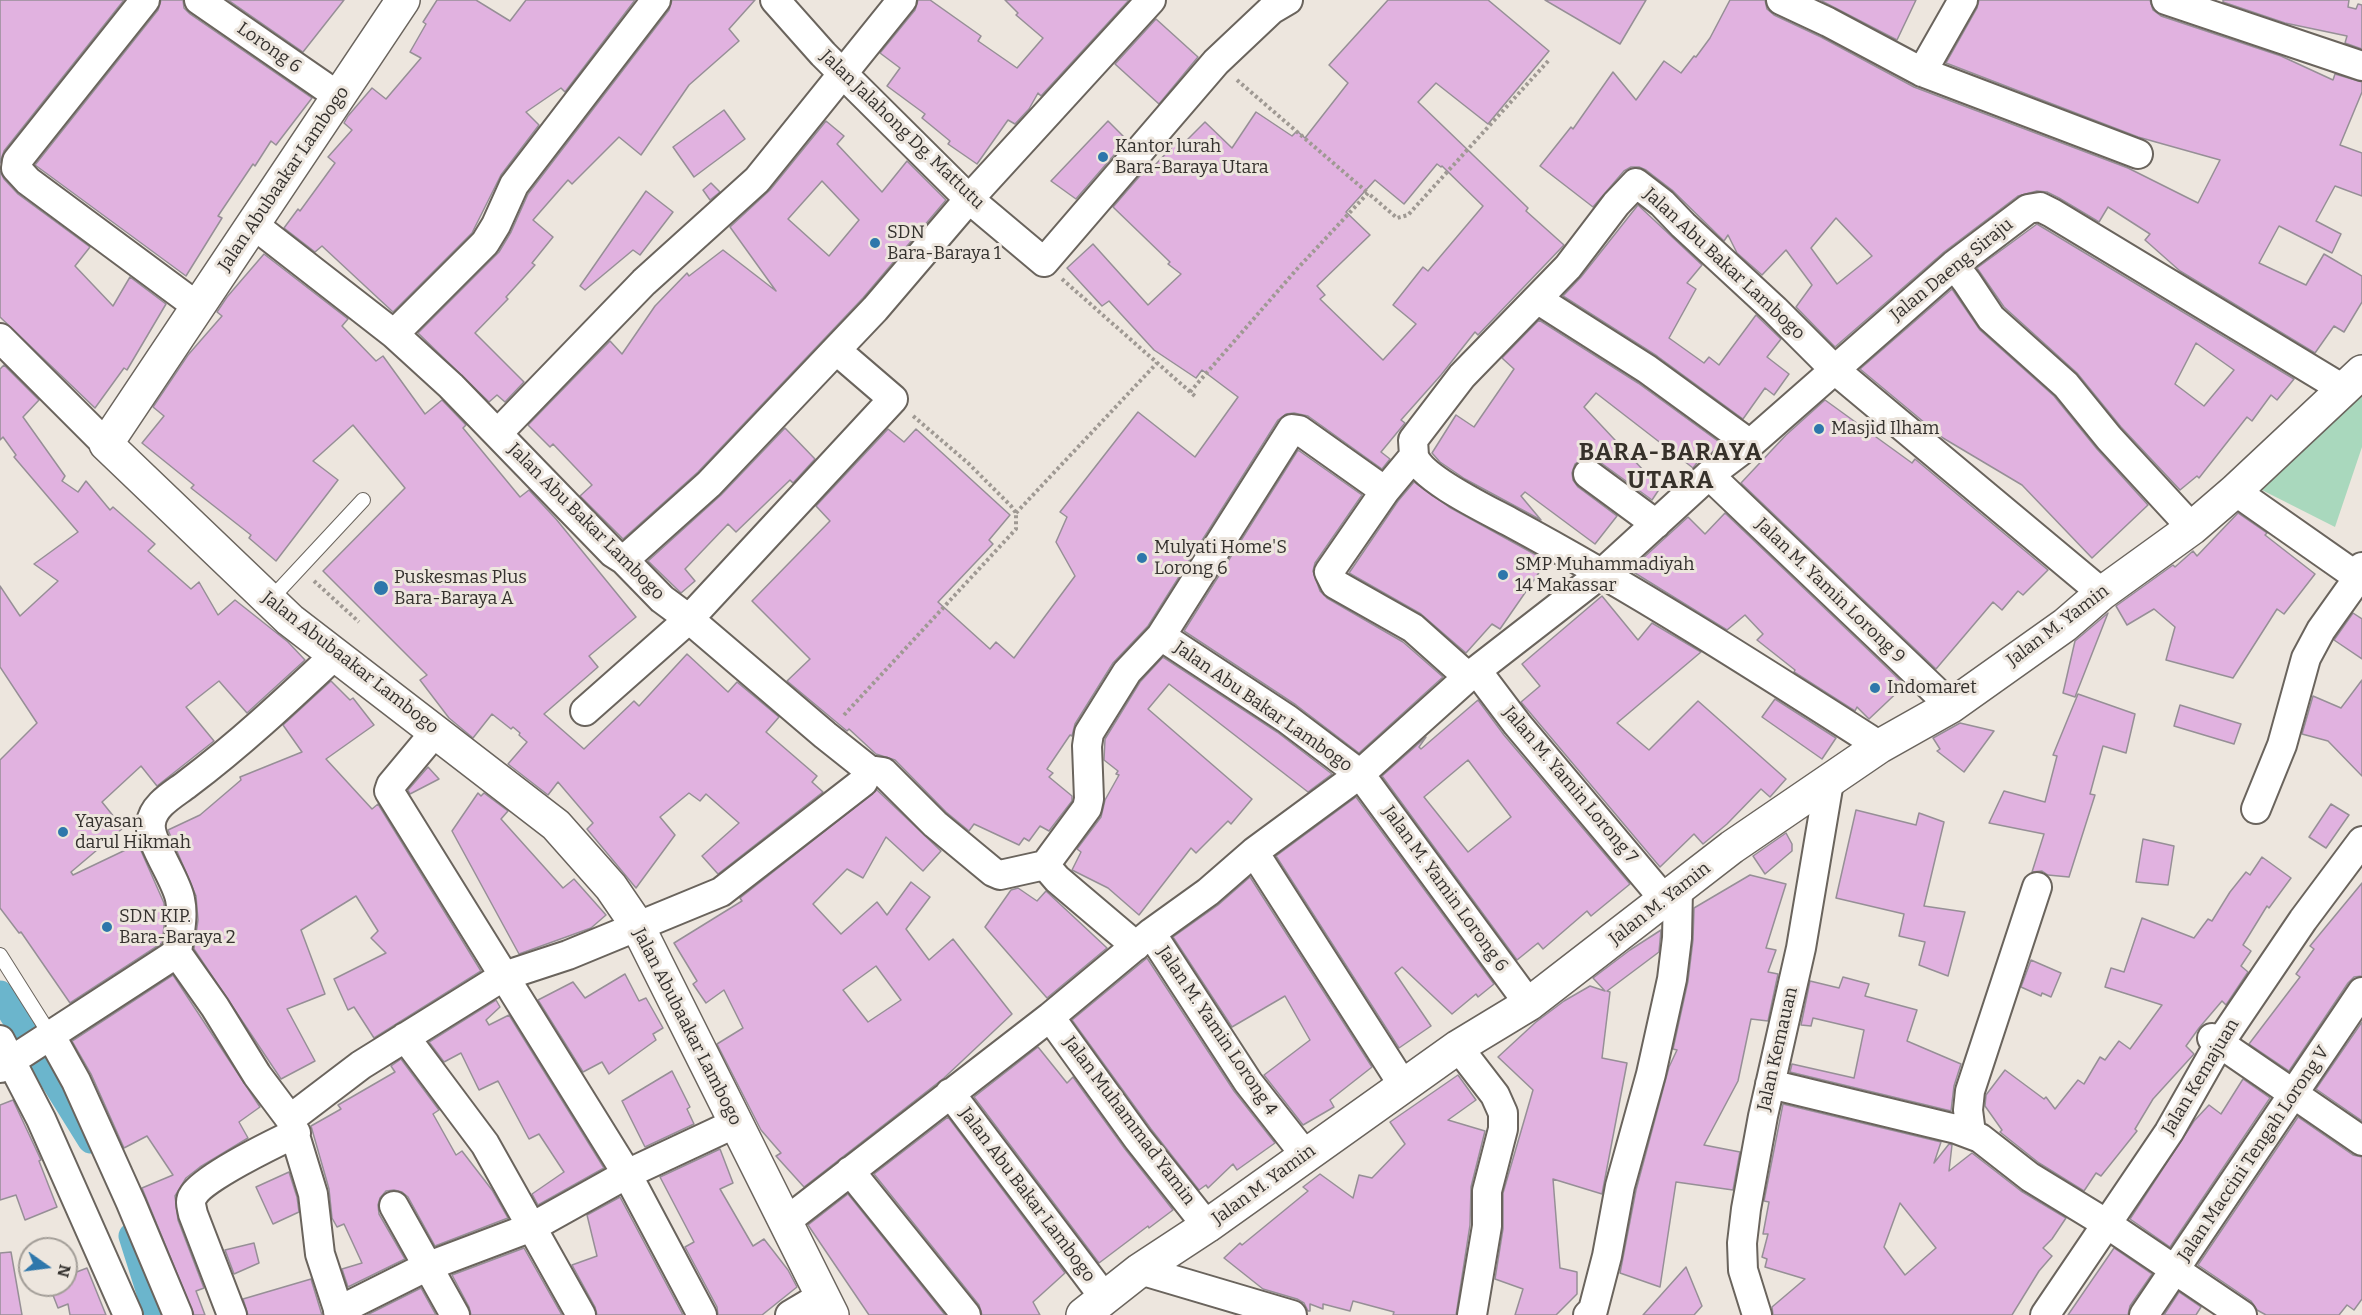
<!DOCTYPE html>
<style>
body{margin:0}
#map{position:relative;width:2362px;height:1315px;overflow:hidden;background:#ede6de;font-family:Bitter,serif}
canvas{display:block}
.north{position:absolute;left:18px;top:1237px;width:60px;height:60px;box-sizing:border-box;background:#ede6de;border:2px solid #a39e98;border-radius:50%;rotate:104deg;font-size:16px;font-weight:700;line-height:24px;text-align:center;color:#34312e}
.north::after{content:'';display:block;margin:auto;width:21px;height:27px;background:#2e77ab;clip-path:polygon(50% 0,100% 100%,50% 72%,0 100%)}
</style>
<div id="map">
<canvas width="2362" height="1315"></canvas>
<div class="north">N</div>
</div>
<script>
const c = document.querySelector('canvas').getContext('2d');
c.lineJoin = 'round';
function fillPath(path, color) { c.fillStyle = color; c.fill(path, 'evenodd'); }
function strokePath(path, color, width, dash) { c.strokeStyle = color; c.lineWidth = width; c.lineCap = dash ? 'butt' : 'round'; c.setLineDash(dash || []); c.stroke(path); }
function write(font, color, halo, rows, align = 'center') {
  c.font = font + ' Bitter,serif'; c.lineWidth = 6; c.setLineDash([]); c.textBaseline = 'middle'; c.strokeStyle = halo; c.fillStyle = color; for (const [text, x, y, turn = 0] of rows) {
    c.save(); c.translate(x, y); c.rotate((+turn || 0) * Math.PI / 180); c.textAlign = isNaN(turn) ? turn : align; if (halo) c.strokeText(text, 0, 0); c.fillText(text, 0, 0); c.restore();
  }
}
const green = new Path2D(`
 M2362 387V447L2335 527 2252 485Z`);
const canal = new Path2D(`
 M0 994 91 1140
 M132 1236 157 1315`);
const building = new Path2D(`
 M0 0H124L4 151 0 163Z
 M161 0H183L184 8 190 14 312 98 276 145 271 141 255 166 253 164 218 216 222 218 186 276 35 165 158 10Z
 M228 0H344L303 52Z
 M437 0H476L510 21 526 0H635L565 92 561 88 526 112 539 125 501 175 472 233 393 312 322 246 315 252 284 228 298 209 300 211 335 163 328 157 352 130 344 123 348 116 372 88 386 99 421 58 410 52 426 24 423 22Z
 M672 0H755L729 29 739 41 689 85 641 155 619 137 572 184 568 180 533 220 553 237 532 263 535 265 506 297 508 299 475 333 524 382 505 402 497 395 489 402 418 333 499 252 511 232 528 194 669 10Z
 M918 0H930L981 36 978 41 1017 68 1043 38 1016 15 1018 13 1005 0H1129L1041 96 1038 93 1029 109 1015 124 1008 120 977 164 948 144 950 141 922 118 925 114 887 86 900 68 880 53 915 10Z
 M1388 0H1488L1549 51 1488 124 1436 83 1418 102 1528 208 1526 211 1564 245 1478 335 1475 332 1441 375 1401 420 1405 423 1381 452 1390 459 1382 469 1308 416 1294 413 1286 414 1278 420 1148 626 1113 663 1075 724 1072 736 1070 735 1047 769 1053 773 1049 777 1072 796V801L1049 831 1040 826 1029 841 1024 838 1019 845 974 824 969 831 946 812 895 760 876 754 849 729 847 731 787 681 810 659 752 601 830 521 816 506 888 429 904 442 916 429 1010 515 989 540 993 544 938 602 990 649 996 642 1014 658 1075 576 1056 542 1067 517 1060 512 1138 412 1195 457 1238 397 1202 370 1196 378 1154 350 1109 301 1102 306 1067 268 1093 244 1148 305 1181 274 1168 264 1170 262 1113 207 1151 163 1154 166 1177 142 1181 146 1205 122 1232 148 1256 112 1292 136 1297 131 1305 138 1348 83 1329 65ZM1437 164 1441 167 1442 166 1483 206 1428 271 1423 267 1393 305 1416 324 1383 360 1320 299 1325 295 1317 286 1370 235 1346 212 1375 180 1404 204Z
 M1545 0H1646L1620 44Z
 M1730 0H1765L1767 9 1774 15 1821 37 1914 87 2128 168 2198 203 2220 160 2138 137 1946 63 1977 8 1979 0H2150L2153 10 2161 16 2281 56 2333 80 2335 74 2362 82V92L2340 145 2362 153V196L2335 186 2316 221 2341 234 2332 253 2279 226 2259 263 2306 285 2324 254 2362 276V302L2344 332 2334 326 2315 353 2180 271 2145 240 2150 234 2108 207 2099 222 2059 198 2047 192 2037 191 2018 196 1944 252 1835 347 1796 307 1812 285 1786 250 1762 275 1737 253 1728 235 1724 241 1672 190 1646 170 1639 167H1631L1624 171 1593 207 1540 166 1571 127 1573 129 1613 72 1636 100 1664 61 1681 73 1694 56 1696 57 1710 38ZM1836 218 1872 256 1837 284 1811 248Z
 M1820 0H1916L1897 40Z
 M2223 0H2349L2348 7 2356 9 2358 4 2362 5V49L2345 43 2347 36 2285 23 2223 2Z
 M1156 19 1198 57 1159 104 1115 64Z
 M724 110 745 139 694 177 673 147Z
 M826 121 844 136 837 144 882 192 907 161 946 200 863 298 698 472 623 539 580 496 592 485 553 444 550 447 528 425 610 341 622 354 655 306 687 273 689 276 723 250 776 291 730 227 770 190ZM822 181 859 220 829 256 788 219Z
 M1108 121 1127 140 1076 199 1051 181Z
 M0 171 4 179 18 194 90 247 75 266 113 306 130 277 166 304 127 370 124 368 95 408 0 317Z
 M711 183 720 192 710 200 703 190Z
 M646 191 673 212 640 255 633 250 585 290 580 286Z
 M1638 205 1702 265 1687 283 1696 289 1669 338 1704 363 1709 357 1719 365 1756 315 1781 339 1767 357 1789 374 1774 395 1765 388 1743 419 1657 356 1563 296 1581 277Z
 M2037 224 2294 379 2277 400 2271 395 2252 421 2247 417 2199 478 2197 476 2180 490 2121 427 2077 373 2004 307 1977 268ZM2196 343 2234 370 2204 406 2175 384Z
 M264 254 348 319 342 326 376 361 383 356 425 414 442 400 466 425 463 428 520 497 529 490 556 519 636 617 589 656 598 667 544 714 584 749 634 701 639 706 687 654 728 692 737 682 779 717 766 732 817 776 812 782 823 792 718 874 702 856 739 823 706 794 700 801 689 793 660 817 675 835 636 888 587 829 593 823 558 782 548 795 508 764 527 742 519 735 520 733 513 727 511 729 492 714 473 738 449 718 420 680 427 675 323 571 405 488 353 425 313 461 338 480 276 561 249 538 251 535 191 488 194 485 142 443 164 416 153 407 188 355 222 316 217 312 227 297Z
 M1952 289 1980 330 2054 396 2097 449 2148 505 2092 558 2022 485 1943 438 1860 369Z
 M1539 320 1638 383 1722 444 1706 457 1703 455 1693 468 1596 393 1584 407 1660 488 1652 500 1597 460 1590 458 1582 459 1575 464 1572 473 1573 480 1578 487 1617 516 1595 544 1525 492 1521 496 1541 520 1465 479 1440 462 1432 453 1456 415 1474 427 1514 369 1502 358Z
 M4 365 39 400 23 417 65 476 62 481 78 492 86 481 110 510 113 507 155 544 148 551 191 589 199 582 218 615 235 600 288 642 305 660 247 713 219 681 186 707 214 741 157 786 141 766 102 802 123 828 71 872 73 875 138 844 164 903 165 918 162 943 70 1003 21 932 19 933 0 908V760L37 723 0 667V586L20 616 58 581 34 564 78 532 14 457 16 455 3 437 0 440V369Z
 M1825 400 1912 463 1915 459 2048 570 2023 595 2018 591 2002 610 1993 602 1936 669 1741 483 1786 435Z
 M785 428 815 459 793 483 790 480 736 532 728 524 685 569 695 581 681 593 648 561 721 495Z
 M1298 450 1362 495 1315 563 1313 571 1320 591 1327 598 1403 642 1443 677 1359 753 1296 705 1184 631Z
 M1414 482 1449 507 1547 561 1500 629 1492 624 1466 653 1421 614 1349 573 1398 501Z
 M1725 513 1905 685 1869 719 1857 707 1855 711 1794 672 1795 670 1757 640 1763 634 1745 615 1727 630 1630 570 1688 517 1705 534Z
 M2238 513 2267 533 2265 535 2315 574 2284 614 2277 609 2233 678 2166 660 2175 627 2154 609 2127 625 2116 606 2173 565 2175 567 2193 551 2197 556Z
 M1602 596 1638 640 1652 623 1701 652 1617 723 1649 750 1698 701 1786 779 1770 797 1761 789 1727 824 1703 844 1694 834 1660 867 1521 702 1540 686 1522 664Z
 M2108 613 2075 697 2063 693 2075 641Z
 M2353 613 2362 619V659L2334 640Z
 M1163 657 1277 732 1332 774 1308 792 1169 684 1148 709 1252 799 1231 824 1228 821 1196 853 1191 848 1139 915 1108 888 1072 870 1081 852 1077 849 1101 817 1105 800 1119 775 1116 774 1118 771 1104 760 1105 739 1140 682Z
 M2362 680V776L2328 741 2302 734 2313 696 2341 708Z
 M331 681 350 700 353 698 374 725 326 759 372 809 378 804 481 971 374 1038 354 1007 348 1010 334 979 386 953 371 938 378 931 356 896 301 930 325 994 287 1009 315 1061 281 1079 194 949 198 920 196 896 168 830 200 815 241 780 240 777 302 752 283 725Z
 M2078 694 2135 714 2126 753 2103 746 2090 794 2095 795 2069 877 2048 875 2042 871 2032 872 2044 834 1989 823 2004 791 2045 802 2057 756 2053 755Z
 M1775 699 1836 738 1822 759 1762 717Z
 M1478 700 1504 735 1630 884 1591 916 1587 911 1543 949 1538 943 1517 960 1382 776 1426 737 1419 747 1421 749ZM1468 760 1511 817 1468 852 1424 797Z
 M2180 705 2241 724 2234 744 2174 726Z
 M1960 723 1994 731 1964 772 1937 751 1940 749 1933 738Z
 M428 767 439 779 410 794 408 790Z
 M877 790 941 851 923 871 886 837 863 878 847 869 813 904 841 934 877 902 887 915 911 882 930 897 906 929 929 960 953 939 1012 1014 944 1078 804 1187 776 1156 781 1153 761 1130 717 1044 743 1028 724 990 706 1003 693 984 697 981 674 943 742 901 740 898ZM876 966 901 1000 868 1022 843 990Z
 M478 793 481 796 484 793 508 811 501 819 563 888 574 879 606 915 591 928 519 954 452 831Z
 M1356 797 1494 984 1478 997 1476 994 1452 1014 1402 967 1395 973 1431 1026 1399 1048 1276 856Z
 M2331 804 2349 815 2326 848 2309 837Z
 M1856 810 1916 825 1919 813 1944 822 1924 906 1965 912 1948 976 1919 965 1925 942 1899 936 1904 914 1836 898Z
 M1786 833 1792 844V851L1765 874 1753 856Z
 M2143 839 2174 846 2168 885 2136 882Z
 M2262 857 2291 878 2269 908 2267 906 2243 945 2251 951 2241 966 2248 972 2226 1005 2222 1001 2199 1028 2186 1046 2194 1054 2153 1099 2135 1129 2137 1131 2101 1176 2096 1173 2084 1191 2039 1163 2000 1132 2002 1130 1985 1106 1986 1095 2005 1070 2044 1099 2046 1097 2055 1109 2078 1080 2084 1084 2100 1057 2105 1060 2119 1041 2130 1049 2162 1005 2105 987 2111 968 2124 972 2142 918 2194 938 2208 919 2212 921 2230 892 2246 872 2250 875Z
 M1750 875 1786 884 1766 948 1776 950 1768 972 1778 974 1768 1021 1751 1019 1738 1081 1704 1145 1740 1152 1733 1190 1676 1182 1660 1287 1620 1273 1636 1190 1669 1067 1677 1050 1673 1049 1688 981 1693 940 1694 908Z
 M1250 877 1372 1067 1330 1100 1334 1107 1303 1125 1264 1075 1310 1040 1285 996 1232 1027 1173 937 1218 905Z
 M2362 883V976L2354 977 2348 983 2289 1071 2249 1044 2300 977 2296 974 2314 949 2310 946Z
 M1018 888 1037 901 1046 891 1107 948 1047 998 985 927 1011 890Z
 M1661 930 1659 952 1607 991 1610 992 1602 1058 1627 1063 1602 1194 1553 1179 1560 1268 1577 1272V1294L1556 1315H1515L1523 1289 1495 1279 1503 1229V1193L1533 1090 1498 1057 1536 1022 1564 1001 1590 986 1605 991 1593 978 1630 950Z
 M1147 958 1234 1091 1275 1143 1237 1170 1233 1164 1208 1188 1206 1185 1199 1190 1151 1129 1072 1020Z
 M2031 960 2061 973 2051 997 2042 993 2041 996 2021 987Z
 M625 974 639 1001 646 998 663 1028 653 1034 656 1040 609 1074 602 1062 583 1072 538 1000 573 982 585 998Z
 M173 975 260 1107 239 1122 248 1138 200 1167 186 1178 175 1196 178 1220 204 1288 196 1291 205 1315H194L142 1188 173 1175 147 1136 124 1148 91 1074 72 1041Z
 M1843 977 1869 984 1865 996 1917 1010 1907 1041 1961 1064 1954 1086 1951 1111 1790 1072 1792 1064 1854 1078 1864 1030 1813 1018 1811 1026 1801 1025 1810 981 1839 988Z
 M496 1000 500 1007 486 1020 489 1025 509 1015 604 1168 538 1205 532 1194 564 1172 539 1134 529 1139 498 1081 479 1090 461 1053 444 1062 429 1042Z
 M2362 1022V1121L2316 1089Z
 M1038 1047 1067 1083 1073 1077 1125 1149 1173 1210 1149 1228 1148 1226 1099 1263 974 1097Z
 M401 1059 439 1110 433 1114 456 1155 462 1151 492 1190 508 1218 435 1246 408 1197 402 1192 394 1190 386 1191 380 1198 378 1205 379 1214 405 1259 348 1287 342 1269 362 1263 344 1224 337 1227 332 1218 329 1189 311 1126 341 1109 338 1105 395 1072 391 1066Z
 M672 1071 690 1107 687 1109 694 1124 645 1147 622 1101Z
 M1458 1075 1476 1100 1448 1120 1485 1131 1471 1187 1470 1225 1456 1315H1393L1394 1312 1353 1301 1350 1311 1323 1304V1309L1310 1304V1311H1308L1304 1303 1297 1299 1263 1289 1224 1258 1240 1243 1242 1245 1308 1191 1303 1187 1320 1174 1353 1198 1359 1175 1372 1178 1405 1144 1390 1122Z
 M2243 1079 2270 1098 2170 1247 2130 1219 2194 1121 2209 1105 2221 1114Z
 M13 1100 41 1160 39 1161 57 1207 25 1220 16 1195 0 1200V1105Z
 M1783 1104 1941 1142 1934 1163 1949 1144 1952 1145 1949 1171 1972 1153 2021 1191 2066 1218 2052 1239 2043 1248 2052 1256 2039 1271 2012 1315H1773L1772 1307 1805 1279 1765 1267 1767 1259 1762 1257 1768 1234H1763L1769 1202 1764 1201ZM1900 1203 1936 1248 1905 1275 1884 1247Z
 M948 1117 1065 1273 1033 1302 1040 1315H982L979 1305 874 1174Z
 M2298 1117 2353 1155 2362 1157V1299L2354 1310 2347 1305 2339 1315H2266L2257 1310 2251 1301 2198 1265Z
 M720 1149 733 1183 720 1189 753 1246 764 1239 788 1270 797 1287 762 1315H718L717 1307 685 1247 694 1242 660 1177Z
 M289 1172 297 1197 299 1212 273 1224 256 1187Z
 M848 1194 945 1315H869L808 1225Z
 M620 1197 683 1315H597L595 1307 572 1265 597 1256 587 1215Z
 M254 1243 259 1263 234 1274 225 1250Z
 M524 1248 562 1315H471L469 1307 452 1275Z
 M2114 1248 2152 1274 2130 1306 2128 1315H2068Z
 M11 1252 22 1315H0V1253Z
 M1686 1267 1702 1306 1694 1315H1643Z
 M87 1268 106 1315H70L68 1304 58 1308 49 1285H66V1276Z
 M311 1279 322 1315H248L243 1299Z
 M421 1288 436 1315H367Z
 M2179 1292 2201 1307 2196 1315H2164Z`);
const path = new Path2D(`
 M1237 80 1368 193
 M1062 279 1197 398
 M1190 392 1297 269 1368 193 1397 218 1408 215 1550 59
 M1016 513 1157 363
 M314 581 359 622
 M844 715 1016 529V513L1011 506 968 463 912 415`);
const service = new Path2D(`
 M269 601 363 500
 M0 955 51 1036`);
const minor = new Path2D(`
 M145 0 17 161 16 168 28 181 198 307
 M199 0 338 96
 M775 0 823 54 969 199 1044 262 1216 62 1271 10 1288 0
 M1781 0 1828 22 1922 72 2138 154
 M2166 0 2362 66
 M1922 72 1963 0
 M254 225 394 334 451 386 613 553 624 560 662 599 689 619 825 735 869 770
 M1954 265 1967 282 1991 318 2066 385 2109 438 2192 528
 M1537 299 1647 369 1750 444
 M394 334 485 243 496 225 514 185 656 0
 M0 338 106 444
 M498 433 644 282 757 180 902 0
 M1414 456 1413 440 1462 376 1568 267 1616 204 1636 183 1662 203 1683 225 1775 310 1835 370 2102 593
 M1588 474 1656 524
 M1709 475 1951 706
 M1385 491 1329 572 1335 584 1413 628 1468 677
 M2235 491 2362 580
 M624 560 709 484 836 350 875 309 969 199 1151 0
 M1161 636 1287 719 1360 774 1529 1004
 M1477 671 1517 724 1664 899
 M585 711 689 619 893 399 836 350
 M436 731 391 785 389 791 627 1174 702 1315
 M869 770 883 772 935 824 993 872 1000 875 1045 865
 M2256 809 2282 745 2306 658 2321 630 2358 578 2362 567
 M1254 852 1403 1085
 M1151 933 1248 1082 1306 1156
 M1136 946 1057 879 1045 865 1087 808 1089 799 1087 746 1089 733 1127 672 1161 636 1292 429 1299 430 1385 491 1414 456C1422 479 1488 510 1510 522 1638 591 1758 668 1880 746
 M177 953 215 1007 257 1075 290 1119 313 1194 320 1254 340 1315
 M1050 1017 1138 1139 1207 1226
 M51 1036 76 1081 131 1203 178 1315
 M405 1037 485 1144 581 1315
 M2212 1038 2362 1141
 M0 1040 41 1119 128 1315
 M1458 1047 1495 1095 1503 1113V1129L1487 1191V1226L1472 1315
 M0 1068 177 953C179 935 184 917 180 899 176 878 148 841 151 823 153 805 174 794 187 784 239 745 287 700 335 655
 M1770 1084 1956 1129 1980 1138 2030 1177 2107 1224 2242 1315
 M950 1093 1104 1297
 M290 1119 361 1065 504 976 568 955 721 892 863 782 869 770
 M1971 1133 1968 1110 1970 1091 2037 887
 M850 1171 966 1315
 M394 1206 455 1315
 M785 1222 1050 1017 1151 933 1208 892 1254 852 1360 774 1468 677 1602 573 1709 475 1750 444 1954 265 2028 209 2040 207 2052 213 2343 389
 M1140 1270 1292 1315
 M338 1311 426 1267 532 1227 627 1174 736 1123
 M232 1315 193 1214C192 1208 189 1201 193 1196 202 1178 275 1143 296 1133
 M790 1315 822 1296
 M1588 1315 1593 1310 1607 1256 1620 1186 1651 1074 1672 979 1677 938 1678 889
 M1757 1315 1743 1270 1742 1243 1746 1209 1763 1116 1801 948 1829 782
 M2045 1315 2169 1132 2219 1044 2303 920 2362 841
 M2144 1315 2362 992`);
const tertiary = new Path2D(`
 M403 0 106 444 290 620 556 825 611 887 637 925 832 1315
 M1083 1315 1140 1270 1207 1226 1458 1047 1529 1004 1732 847 1880 746 1951 706 2065 625 2102 593 2192 528 2235 491 2362 372`);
const markers = [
 [1103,157,6,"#2e77ab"],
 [875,243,6,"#2e77ab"],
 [1819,429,6,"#2e77ab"],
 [1142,558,6,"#2e77ab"],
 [1503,575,6,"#2e77ab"],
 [381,588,8,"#2e77ab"],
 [1875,688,6,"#2e77ab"],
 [63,832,6,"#2e77ab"],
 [107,927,6,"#2e77ab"]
];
const streetNames = [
 ["Lorong 6",269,48,35],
 ["Jalan Jalahong Dg. Mattutu",902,130,44],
 ["Jalan Abubaakar Lambogo",284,179,-56],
 ["Jalan Abu Bakar Lambogo",1724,264,43],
 ["Jalan Daeng Siraju",1952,270,-39],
 ["Jalan Abu Bakar Lambogo",586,522,45],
 ["Jalan M. Yamin Lorong 9",1830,591,44],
 ["Jalan M. Yamin",2058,626,-37],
 ["Jalan Abubaakar Lambogo",350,663,38],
 ["Jalan Abu Bakar Lambogo",1263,707,35],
 ["Jalan M. Yamin Lorong 7",1570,785,50],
 ["Jalan M. Yamin Lorong 6",1445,889,54],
 ["Jalan M. Yamin",1660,904,-38],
 ["Jalan Abubaakar Lambogo",687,1027,63],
 ["Jalan M. Yamin Lorong 4",1217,1031,56],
 ["Jalan Kemauan",1778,1049,-77],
 ["Jalan Kemajuan",2201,1077,-59],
 ["Jalan Muhammad Yamin",1129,1121,53],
 ["Jalan Maccini Tengah Lorong V",2254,1154,-56],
 ["Jalan M. Yamin",1264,1185,-36],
 ["Jalan Abu Bakar Lambogo",1027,1195,53]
];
const poiNames = [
 ["Kantor lurah",1115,147],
 ["Bara-Baraya Utara",1115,168],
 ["SDN",887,233],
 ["Bara-Baraya 1",887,254],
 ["Masjid Ilham",1831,429],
 ["Mulyati Home'S",1154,548],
 ["Lorong 6",1154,569],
 ["SMP Muhammadiyah",1515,565],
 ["14 Makassar",1515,586],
 ["Puskesmas Plus",394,578],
 ["Bara-Baraya A",394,599],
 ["Indomaret",1887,688],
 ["Yayasan",75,822],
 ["darul Hikmah",75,843],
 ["SDN KIP.",119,917],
 ["Bara-Baraya 2",119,938]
];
const districtNames = [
 ["BARA-BARAYA",1671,453],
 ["UTARA",1671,481]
];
fillPath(green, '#a9d8bd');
strokePath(canal, '#6bb5cc', 27);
fillPath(building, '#e1b2e0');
strokePath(building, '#968f96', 1.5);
strokePath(service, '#6a645d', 16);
strokePath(minor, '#6a645d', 32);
strokePath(tertiary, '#6a645d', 36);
strokePath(path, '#9f9993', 4, [3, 3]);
strokePath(service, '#fff', 14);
strokePath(minor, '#fff', 28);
strokePath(tertiary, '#fff', 33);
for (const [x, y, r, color] of markers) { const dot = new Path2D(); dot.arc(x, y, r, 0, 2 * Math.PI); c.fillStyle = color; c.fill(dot); strokePath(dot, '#ede6de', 2); }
write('18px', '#34312e', '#ede6de', streetNames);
write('18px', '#34312e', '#ede6de', poiNames, 'left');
c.letterSpacing = '1.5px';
write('bold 24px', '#36312a', '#ede6de', districtNames);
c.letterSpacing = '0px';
</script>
